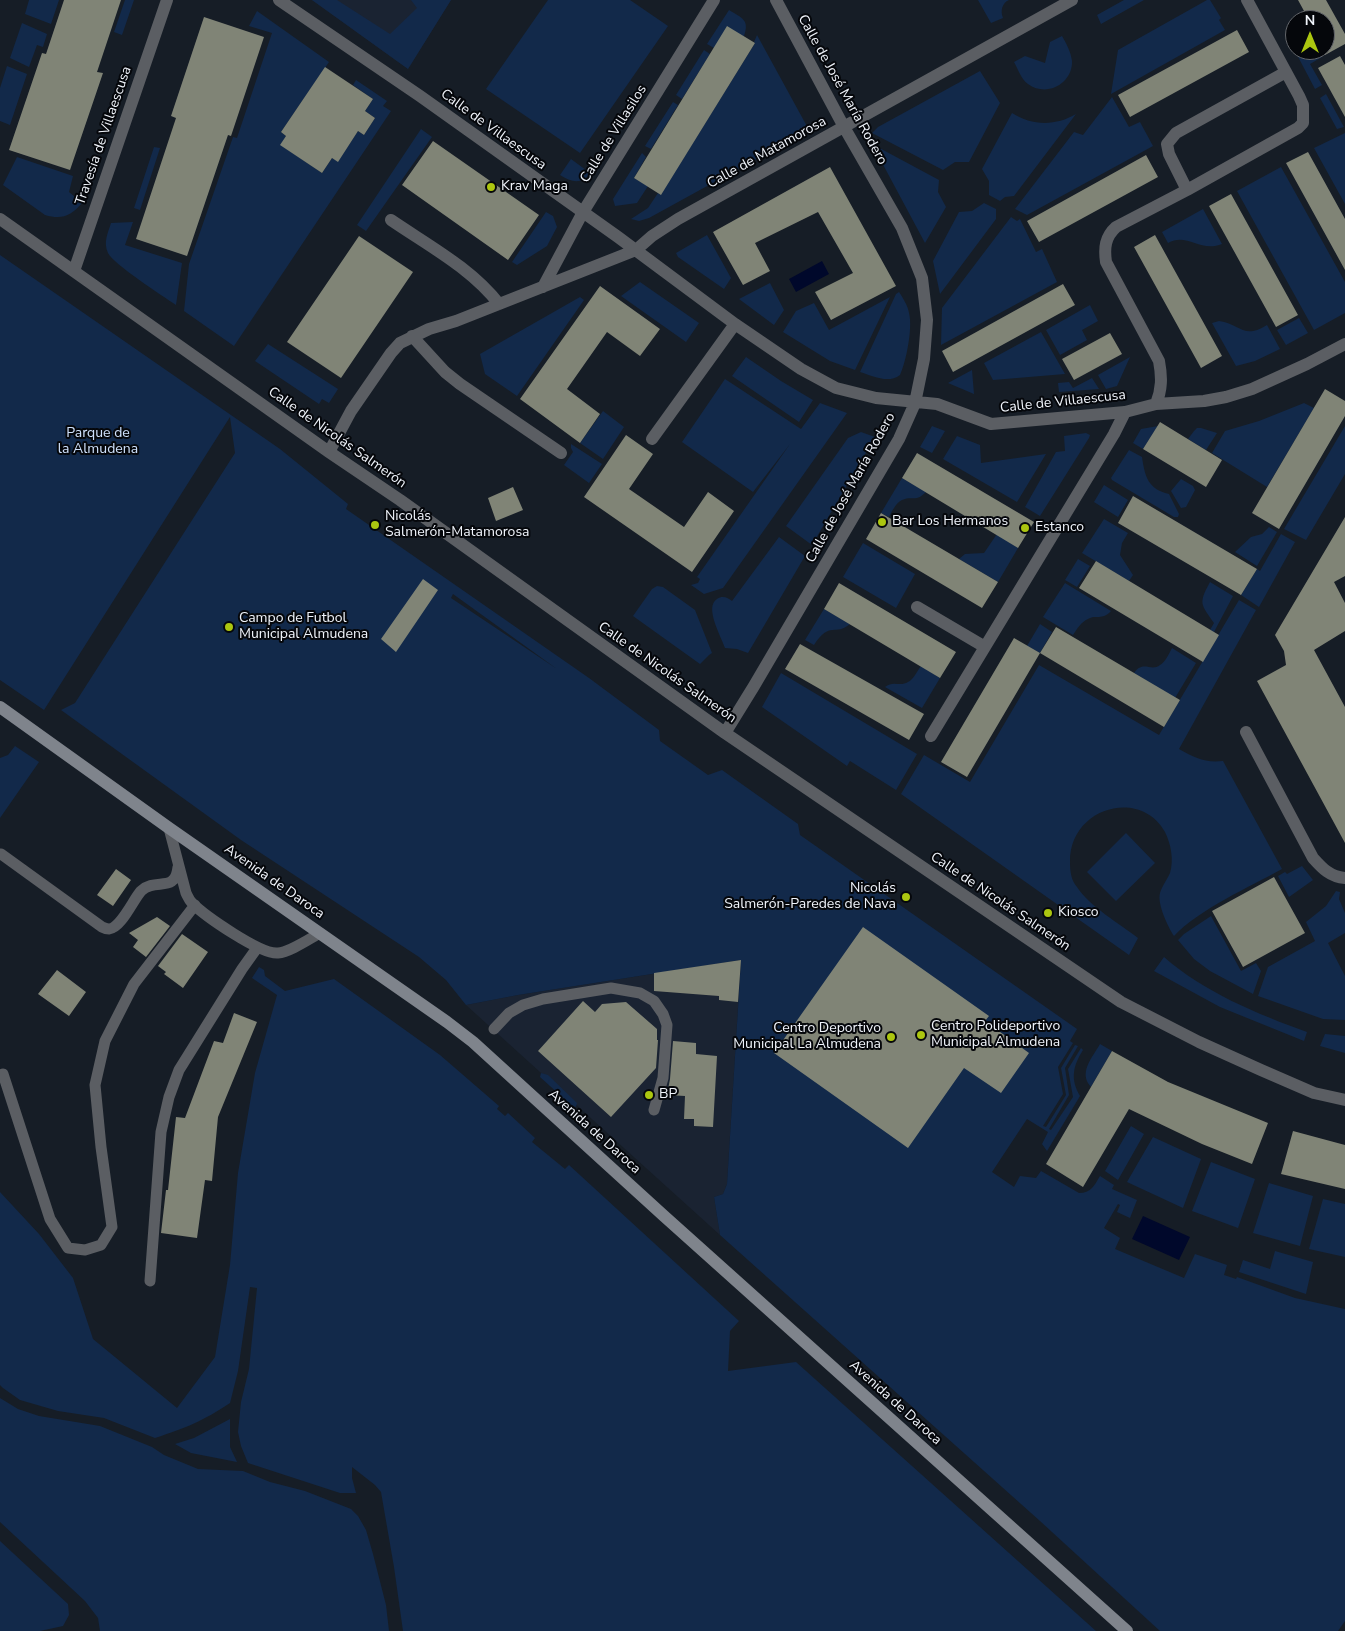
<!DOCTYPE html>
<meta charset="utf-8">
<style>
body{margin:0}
#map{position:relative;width:1345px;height:1631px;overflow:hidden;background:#161d26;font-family:"Nunito Sans",sans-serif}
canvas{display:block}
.north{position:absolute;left:1285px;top:10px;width:50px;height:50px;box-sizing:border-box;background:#05070b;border:1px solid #63666b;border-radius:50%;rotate:0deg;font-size:14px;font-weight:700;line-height:20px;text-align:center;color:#f0f4fb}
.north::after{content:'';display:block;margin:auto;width:18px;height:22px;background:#acc610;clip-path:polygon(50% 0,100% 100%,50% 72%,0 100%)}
</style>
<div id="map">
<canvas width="1345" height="1631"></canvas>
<div class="north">N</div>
</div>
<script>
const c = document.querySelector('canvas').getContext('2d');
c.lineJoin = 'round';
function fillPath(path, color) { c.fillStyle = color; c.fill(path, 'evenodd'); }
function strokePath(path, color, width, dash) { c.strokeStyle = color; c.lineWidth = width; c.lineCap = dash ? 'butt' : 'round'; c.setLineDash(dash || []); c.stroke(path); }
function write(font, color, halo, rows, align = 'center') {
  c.font = font + ' "Nunito Sans",sans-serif'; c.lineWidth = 4; c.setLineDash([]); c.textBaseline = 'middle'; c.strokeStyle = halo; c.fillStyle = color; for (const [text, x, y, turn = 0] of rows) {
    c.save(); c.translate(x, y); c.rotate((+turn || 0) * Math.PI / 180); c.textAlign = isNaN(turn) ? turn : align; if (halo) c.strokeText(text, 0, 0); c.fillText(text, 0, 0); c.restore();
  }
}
const built = new Path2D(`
 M312 0H451L408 69Z
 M741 960 727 1184 723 1194 714 1197 720 1235 466 1005 518 995Z`);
const green = new Path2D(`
 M29 0H59L51 24 25 14Z
 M125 0H134L122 35 114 32Z
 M312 0H337L390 34 417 8 411 0H451L408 69Z
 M548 0H630L668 26 580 153 486 89Z
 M978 0H1009C1002 3 1000 11 1003 18L991 23Z
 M1124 0H1144L1101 24 1097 15Z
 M1207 0H1210L1221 18 1219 20 1225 30 1111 94 1118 50Z
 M729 10C742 18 750 20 744 36L714 48 707 44Z
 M257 11 329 62 281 132 286 136 281 145 322 173 332 158 338 161 358 131 364 135 375 118 365 111 373 99 353 85 356 80 387 101 383 106 391 111 234 346 184 311 189 264 233 137 237 138 272 33 249 26Z
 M22 23 47 34 43 47 37 45 29 67 10 58Z
 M757 35 809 130 649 218 639 221 631 219 648 208 658 193 661 194 755 43 754 42Z
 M1062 36C1066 43 1071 52 1072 61 1073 83 1047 98 1028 84 1021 79 1018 69 1014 62L1025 56 1045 63 1050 42Z
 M704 50 710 54 682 99 676 95Z
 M1297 50H1318L1322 57 1310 64 1322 85 1315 89 1295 51Z
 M7 66 27 74 10 125 0 121V88Z
 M980 71 1000 103 969 162H955L943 170 872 133 878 127Z
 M1326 94 1344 127 1337 129 1320 98Z
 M1112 97 1129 127 1140 122 1153 146 1027 215 1015 209 1074 132 1083 135Z
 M673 102 678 105 651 149 645 146Z
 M1012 113C1032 126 1056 126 1076 114L1014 196 1005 197 1000 201 989 195V181L982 169Z
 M421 129 432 137 366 231 357 225Z
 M1345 133V204L1314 148Z
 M872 144 939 180 938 192 946 207 925 243Z
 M154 147 160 148 140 210 134 208Z
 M642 153 646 157 634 178 648 186 637 203 615 206 613 199Z
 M17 157 73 176 69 192 82 203C71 216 62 220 45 215L3 185Z
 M571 159 590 173C582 185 571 182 560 175Z
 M1281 167 1345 282V313L1314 330 1237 191Z
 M984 203 996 209V219L940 294 933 261 959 212 972 211Z
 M1203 209 1222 244C1200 253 1187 232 1168 243L1162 232Z
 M546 212 553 216 557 227 547 246 517 265 512 262Z
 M1011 217 1017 221 1020 219 1036 252 1042 249 1057 282 941 345 942 308Z
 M133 222 125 245 182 263 176 305C163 296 113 264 108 253 103 242 108 233 111 223Z
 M707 235 731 278 724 289 678 257 676 253Z
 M0 255 280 449 348 504 346 509 589 678 659 730 660 741 708 775 722 770 798 824 800 835 1077 1029 1070 1041 1073 1043 1058 1067 1063 1094 1043 1126 1046 1127 1066 1095 1061 1068 1075 1045 1078 1046 1065 1068 1069 1095 1049 1129 1051 1130 1073 1097 1068 1069 1081 1048 1083 1050C1073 1066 1070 1079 1080 1096L1047 1151 1042 1144 1048 1132 1027 1119 992 1172 1014 1187 1020 1176 1036 1178 1041 1171 1079 1193C1091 1193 1094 1186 1100 1176L1114 1185 1112 1189 1137 1200 1130 1218 1117 1212 1120 1205 1118 1204 1104 1228 1120 1238 1115 1249 1184 1278 1195 1254 1227 1265 1224 1275 1236 1279 1237 1277 1295 1298 1345 1309V1621L1338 1631H1160L1040 1521 720 1235 714 1197 723 1194 727 1184 741 960 518 995 466 1005 446 980 419 957 241 840 61 710 75 703 235 453 230 417 44 710 0 680ZM453 594 557 669 451 598Z
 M640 282 699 323 686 342 621 296Z
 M770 283 784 310 774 325 739 299Z
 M899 292C903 298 908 306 909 313 913 328 906 362 900 375 888 384 873 376 860 372L896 294Z
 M580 297 584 300 517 396 485 374 480 354Z
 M890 297 855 370 830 361 783 332 796 311 814 303 829 330Z
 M1090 305 1098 321 1082 330 1087 340 1060 355 1046 330Z
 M1299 318 1308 333 1286 345 1277 330Z
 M1219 321C1241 324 1243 340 1267 325L1280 349 1255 361 1236 366 1212 323Z
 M1041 332 1065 374 993 380 984 363Z
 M268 344 338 389 329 403 322 399 319 404 255 361Z
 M746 357 781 381 813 400 799 422 732 376Z
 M1130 357 1117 386 1106 389 1098 375Z
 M972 370 974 394 948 383Z
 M1092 378 1099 389 1059 392 1058 383 1069 382 1073 388Z
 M725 379 801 429 820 403 847 413 723 588 704 594 691 585 698 583 700 579 697 577 790 444 753 492 682 442Z
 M1304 403 1314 408 1267 487 1212 453 1225 431 1259 421Z
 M603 411 624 427 603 459 580 443Z
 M932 426 945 431 932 453 920 447Z
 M1158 426 1143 449 1133 443 1141 429Z
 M1345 426V474L1306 540 1284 529Z
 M1197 428H1201L1217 433 1206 450 1188 439 1194 431Z
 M861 432 875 437 812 545 786 526 848 438Z
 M1086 433 1090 435 1089 438 1040 516 1025 507 1056 452 1065 451 1064 436Z
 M957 436 980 445 981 463 1046 454 1017 502 943 459Z
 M571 444 602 464 589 483 564 465 573 452 571 448Z
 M1129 450 1142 457C1145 477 1148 489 1169 494L1179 514 1178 517H1174L1112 480 1111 478Z
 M902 478 926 492C915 503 913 495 902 500 896 503 892 511 889 517L881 513Z
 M1181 479 1193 486 1195 490 1186 507 1181 508 1171 491Z
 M1104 485 1128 500 1118 517 1094 502Z
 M1104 519 1128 533 1122 543 1120 555 1133 575 1129 581 1082 553Z
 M1269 527 1277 532 1257 566 1235 552 1251 537 1262 534Z
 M997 534 1018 548 998 582 959 559 965 554 984 553Z
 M1281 534 1295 542 1259 607 1241 595 1257 569 1260 571Z
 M779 537 805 556 748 653 737 649 725 648C721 636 704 607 717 599 723 595 728 598 732 601Z
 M863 543 915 574 896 608 843 577Z
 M1078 559 1090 566 1077 587 1065 580Z
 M1210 582 1233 596 1214 632 1210 630 1214 623C1201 604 1198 604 1210 582Z
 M1065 583 1111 611C1102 621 1096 614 1088 619 1081 622 1077 629 1073 635L1043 617Z
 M657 586 663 587 695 610 712 653 709 655 700 664 633 616 652 589Z
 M1239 600 1256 610 1179 749C1195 758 1205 763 1223 761L1282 869C1248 888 1201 908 1174 936 1168 927 1157 904 1160 893 1162 886 1167 880 1170 873 1174 860 1171 844 1165 832 1140 787 1069 808 1070 862 1070 871 1071 880 1077 887 1089 906 1120 924 1138 938L1129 955 901 794 924 755 970 782 1039 665 1159 735Z
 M824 609 850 624C835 637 830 620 814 645L805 640Z
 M1040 624 1052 632 1040 653 1027 646Z
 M1172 648 1196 663 1175 698 1134 673C1143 660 1151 672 1160 665 1165 662 1169 654 1172 648Z
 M921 666 940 678 922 708 885 687C893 680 900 687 908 682 914 679 917 671 921 666Z
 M781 673 917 754 896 790 850 761 847 766 762 707Z
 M15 746 39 762 0 818V758L8 755Z
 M1126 833 1155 863 1116 901 1087 872Z
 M1302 866 1313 880 1289 897 1278 876 1285 872 1287 874Z
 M1336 891 1340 892 1339 899 1345 913V933L1328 943 1345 976V1020L1323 1019 1258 996 1268 967 1315 941 1306 922 1326 906Z
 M1211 916 1241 971 1256 963 1261 971 1253 994 1210 971 1194 959 1178 940 1184 934Z
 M1164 957C1204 992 1257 1014 1307 1032L1304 1041 1220 1007 1154 971Z
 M259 967 264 970 265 976 285 991 334 979 440 1055 499 1106 497 1109 505 1116 508 1113 535 1138 532 1142 565 1169 569 1165 739 1321 730 1331 728 1371 796 1362 1096 1631H403L394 1567 381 1492 375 1485 352 1467V1478L356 1493H340L248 1463 241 1446 238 1432 241 1402 249 1369 257 1288 250 1287 238 1371 230 1403C203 1421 186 1428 155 1438L104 1418 58 1411 20 1400 3 1388 0 1385V1192L39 1234 73 1278 93 1339 177 1408 215 1357 230 1265 238 1173 255 1073 277 995 252 978Z
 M1325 1034 1345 1036V1053L1320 1046Z
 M1100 1044 1112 1051 1091 1087C1078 1073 1092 1058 1100 1044Z
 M541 1073 548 1075 577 1103 576 1107 571 1105 540 1077Z
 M1131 1126 1144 1134 1118 1180 1105 1171Z
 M1153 1137 1201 1159 1183 1208 1127 1182Z
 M1211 1162 1255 1179 1238 1228 1192 1211Z
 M1269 1183 1313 1196 1300 1246 1253 1233Z
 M1323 1199 1345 1204V1257L1309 1249Z
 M1275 1251 1313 1262 1306 1294 1239 1272 1243 1260 1270 1269Z
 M0 1398 18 1409 39 1416 100 1426 152 1447 164 1455 198 1469 243 1471 270 1482 305 1491 351 1509 358 1516 366 1530 373 1554 386 1605 389 1631H100L98 1618 85 1601 0 1522Z
 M230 1419V1447L237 1462 191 1453 175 1444 194 1438Z
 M0 1541 68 1604 69 1615 63 1626 40 1631H0Z`);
const water = new Path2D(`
 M822 261 829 274 796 292 789 279Z
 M1143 1216 1190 1237 1179 1260 1132 1239Z`);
const building = new Path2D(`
 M64 0H121L97 72 103 73 70 170 9 150 42 53 46 54Z
 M1298 0H1326L1345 34V44L1325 55V20H1309Z
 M204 17 264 37 231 136 228 135 187 256 136 239 176 118 171 116Z
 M727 26 755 43 661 195 634 178Z
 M1237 30 1249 52 1130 117 1118 95Z
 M1340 56 1345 65V117L1318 68Z
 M325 67 373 99 365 111 375 118 364 135 358 131 338 162 332 158 322 173 280 145 286 136 281 132Z
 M433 141 539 215 508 260 402 185Z
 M1308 152 1345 219V270L1286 163Z
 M1146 155 1158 177 1039 242 1027 221Z
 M830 167 896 286 831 320 815 292 853 273 818 212 755 243 770 271 743 285 713 232Z
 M1231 194 1298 315 1276 327 1209 206Z
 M1155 235 1222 356 1201 368 1134 247Z
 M359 236 413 272 341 378 287 342Z
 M1063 284 1075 305 953 372 942 351Z
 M600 286 660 329 640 356 607 332 567 389 600 414 580 443 520 399Z
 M1110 333 1122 354 1074 380 1062 359Z
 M1325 389 1345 401V416L1279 529 1252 513Z
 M1160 422 1222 460 1206 487 1143 449Z
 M626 435 653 454 629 489 684 527 708 492 734 511 692 572 584 497Z
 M917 453 1034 522 1018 548 902 478Z
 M513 487 523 510 496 521 488 498Z
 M1133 496 1257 569 1241 595 1118 523Z
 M881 513 998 582 982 608 866 539Z
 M1345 517V576L1334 582 1345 603V631L1314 650 1345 707V843L1257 681 1286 665 1284 651 1275 635Z
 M1096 561 1219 635 1203 662 1079 588Z
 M423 579 438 590 396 652 381 639Z
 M839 583 956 652 940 678 824 609Z
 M1056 627 1180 700 1164 727 1040 653 967 777 941 762 1014 638 1040 653Z
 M800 644 924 714 909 740 785 669Z
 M116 869 131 880 113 906 97 895Z
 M1274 877 1305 933 1243 967 1212 911Z
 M157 917 170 926 146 957 133 947 138 940 129 933Z
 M863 927 989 1016 985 1021 1029 1053 1001 1093 964 1068 908 1148 774 1053Z
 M182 934 208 952 183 988 164 974 166 972 158 966Z
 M741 960 738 1002 719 1000V996L654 991V973Z
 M57 970 86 992 69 1016 38 994Z
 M583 1001 595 1012 602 1004 626 1002 657 1029V1040H658L656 1068 611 1117 538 1051Z
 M234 1013 257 1022 218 1117 212 1181 205 1180 197 1238 161 1233 166 1190H168L176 1117 185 1118 214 1041 223 1043Z
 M673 1041 696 1043V1054L717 1056 713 1127 694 1126V1119H684L685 1096 667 1095 670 1079Z
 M1112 1051 1168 1082 1268 1123 1252 1164 1202 1144 1129 1109 1083 1187 1046 1164Z
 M1293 1131 1345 1145V1189L1281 1174Z`);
const lane = new Path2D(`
 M169 828 186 893C188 897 189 900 192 903 205 916 261 955 278 953 290 952 309 939 320 933
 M1 854 102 927C104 928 107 929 109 929 121 928 133 900 141 891 156 877 175 894 178 867
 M494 1029 509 1013 523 1005 543 999 611 988 640 993 654 1001 663 1014 667 1025 663 1078 654 1110
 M3 1074 50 1219 68 1248 85 1250 101 1245 112 1227 101 1147 95 1085 105 1041 134 984 195 905
 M150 1281 161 1132 169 1097 179 1070 242 969 257 948`);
const street = new Path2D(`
 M279 0 420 96 618 237 735 324 801 369 836 388 876 398 937 404 991 424 1125 412 1156 404 1204 401 1226 397 1252 389 1307 364 1345 344
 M1187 190 1169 154 1167 144 1176 133 1286 72
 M0 219 329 452 400 500 725 733 1121 1002 1199 1042 1261 1070 1314 1093 1345 1100
 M391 220C429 246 471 268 499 304
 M74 271 167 0
 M543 287 583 212 714 0
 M412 336 445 372 460 384 561 453
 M1156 404C1162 389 1162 377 1159 361L1106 262C1104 248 1105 237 1116 227L1187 190 1298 128 1303 123V105L1299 96 1247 0
 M652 439 735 324
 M329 452 351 411 391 353 400 343 429 329 456 321 636 250 652 236 678 219 1072 0
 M917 607 985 647
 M1246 732 1313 858C1322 868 1330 877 1345 878
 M725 733 754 686 899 439 915 403 924 359 927 320 922 278 902 228 844 127 776 0
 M931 736 1114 434 1125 412`);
const secondary = new Path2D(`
 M0 707 169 828 447 1022 473 1042 664 1216 1127 1631`);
const markers = [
 [491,187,5,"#acc610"],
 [882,522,5,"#acc610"],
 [375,525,5,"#acc610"],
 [1025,528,5,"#acc610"],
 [229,627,5,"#acc610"],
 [906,897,5,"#acc610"],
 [1048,913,5,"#acc610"],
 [921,1035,5,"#acc610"],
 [891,1037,5,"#acc610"],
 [649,1095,5,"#acc610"]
];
const streetNames = [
 ["Calle de José María Rodero",842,90,61],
 ["Calle de Villaescusa",493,130,36],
 ["Calle de Villasilos",614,134,-58],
 ["Travesía de Villaescusa",104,136,-71],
 ["Calle de Matamorosa",767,153,-29],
 ["Calle de Villaescusa",1063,402,-6],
 ["Calle de Nicolás Salmerón",337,438,35],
 ["Calle de José María Rodero",851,488,-61],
 ["Calle de Nicolás Salmerón",667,673,35],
 ["Avenida de Daroca",274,882,35],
 ["Calle de Nicolás Salmerón",1000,902,34],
 ["Avenida de Daroca",594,1132,42],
 ["Avenida de Daroca",895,1403,42]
];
const poiNames = [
 ["Krav Maga",501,187],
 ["Nicolás",385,517],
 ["Salmerón-Matamorosa",385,533],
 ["Bar Los Hermanos",892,522],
 ["Estanco",1035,528],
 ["Campo de Futbol",239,619],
 ["Municipal Almudena",239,635],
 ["Nicolás",896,889,"right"],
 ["Salmerón-Paredes de Nava",896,905,"right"],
 ["Kiosco",1058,913],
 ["Centro Polideportivo",931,1027],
 ["Municipal Almudena",931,1043],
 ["Centro Deportivo",881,1029,"right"],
 ["Municipal La Almudena",881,1045,"right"],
 ["BP",659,1095]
];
const parkNames = [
 ["Parque de",98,434],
 ["la Almudena",98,450]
];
fillPath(built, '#1a2332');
fillPath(green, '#12294a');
fillPath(water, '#00082b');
fillPath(building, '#808476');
strokePath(lane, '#5b5e63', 11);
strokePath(street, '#5b5e63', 12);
strokePath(secondary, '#7f848c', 12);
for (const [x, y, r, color] of markers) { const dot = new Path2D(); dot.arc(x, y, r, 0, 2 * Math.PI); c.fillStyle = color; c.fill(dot); strokePath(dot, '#05070b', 2); }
write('14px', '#f0f4fb', '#05070b', streetNames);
write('14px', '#f0f4fb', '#05070b', poiNames, 'left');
write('14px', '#cfe1fc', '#05070b', parkNames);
</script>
